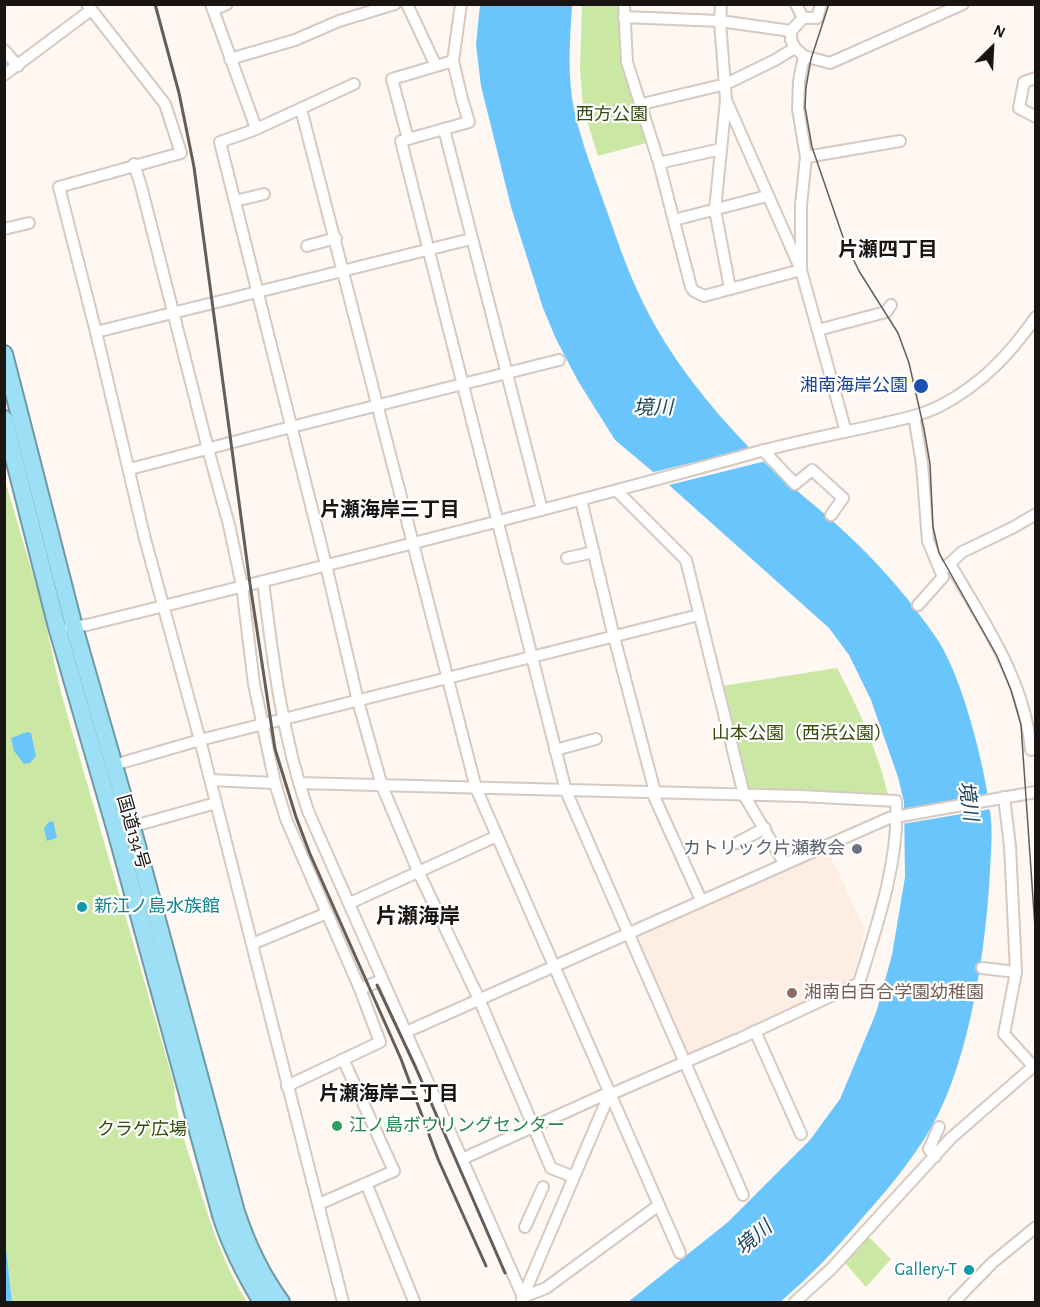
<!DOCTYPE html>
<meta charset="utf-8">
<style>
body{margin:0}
#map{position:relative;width:1040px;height:1307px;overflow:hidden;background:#fff7f2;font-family:"Alegreya Sans",sans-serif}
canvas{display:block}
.frame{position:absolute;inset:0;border:6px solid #191512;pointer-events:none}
.north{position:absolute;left:962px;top:18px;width:60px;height:60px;-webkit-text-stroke:4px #fff;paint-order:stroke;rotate:24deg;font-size:16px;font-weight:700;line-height:24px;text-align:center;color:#191512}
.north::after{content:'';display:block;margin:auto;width:21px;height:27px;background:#191512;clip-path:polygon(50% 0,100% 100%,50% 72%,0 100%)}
</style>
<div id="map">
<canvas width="1040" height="1307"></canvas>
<div class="frame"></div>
<div class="north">N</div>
</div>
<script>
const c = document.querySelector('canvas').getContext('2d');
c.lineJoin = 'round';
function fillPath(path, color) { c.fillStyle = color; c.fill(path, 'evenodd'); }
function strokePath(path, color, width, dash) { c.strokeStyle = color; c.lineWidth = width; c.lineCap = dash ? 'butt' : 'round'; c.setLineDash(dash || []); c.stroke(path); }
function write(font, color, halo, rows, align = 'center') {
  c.font = font + ' "Alegreya Sans","Noto Sans JP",sans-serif'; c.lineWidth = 4.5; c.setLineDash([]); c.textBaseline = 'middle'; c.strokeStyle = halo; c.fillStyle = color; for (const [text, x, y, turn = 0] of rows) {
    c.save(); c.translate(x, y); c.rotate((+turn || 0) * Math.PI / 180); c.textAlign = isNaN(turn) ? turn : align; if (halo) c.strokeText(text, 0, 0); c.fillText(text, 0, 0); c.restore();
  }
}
const built = new Path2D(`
 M827 849 865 930 852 982 689 1058 686 1055 634 934Z`);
const green = new Path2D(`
 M582 5H618L621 62 646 143 598 156 583 108 580 69Z
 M4 477 41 602 61 693 174 1084C175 1114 186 1145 195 1174 209 1219 222 1262 247 1302H12L4 1240Z
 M837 668C859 709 878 752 889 798L746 792 722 686Z
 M868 1236 891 1259 866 1287 845 1263Z`);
const water = new Path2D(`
 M480 5H572C570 39 567 75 574 109 581 141 593 172 604 203 615 233 625 265 639 294 663 347 702 398 743 441 775 476 815 503 849 536 882 567 912 602 937 639 962 676 985 766 990 811 993 831 991 851 990 871 986 948 970 1059 932 1126 913 1159 889 1188 864 1216 838 1247 811 1276 780 1302H628L728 1222 810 1140 840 1099 876 1013 892 955 905 877 904 802 898 777 871 700 849 655 829 628 670 486 615 440 578 381 556 339 543 308 511 207 481 86 476 45Z
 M27 732 31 733 36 756 30 763 24 764 14 751 11 738Z
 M53 821 57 838 47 841 44 828 49 822Z
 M5 1240 12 1302H5Z`);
const pier = new Path2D(`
 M752 448 766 461 665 486 650 473Z
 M989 795 991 809 902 824 901 810Z`);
const minor = new Path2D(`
 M87 4 165 104 181 153 59 187 96 332 145 539 200 740 343 1302
 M211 4 256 128
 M407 4 436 66
 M461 4 453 61 462 99 469 122 401 141 566 791 743 1195
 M624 4 627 62 659 163 691 287 694 291 704 296 801 270
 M721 4 720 21 726 100 715 210 730 288
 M796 4 803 18
 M821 4 817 18H803L791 31V40L795 48 804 56 830 63 963 4
 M213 10 227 4
 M624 17 720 21 791 31
 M4 50 18 66
 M804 56 799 81 798 109 806 157
 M230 59 295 40 339 21 395 4
 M4 75 91 10
 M1036 78 1024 82 1019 108 1036 117
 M354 84 254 130 220 142 326 565 358 701 382 786 418 871 479 999 551 1168 574 1177
 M726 100 801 270 846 432
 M642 104 726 84 775 60 795 48
 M301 109 476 788 680 1253
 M444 129 542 510
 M408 139 392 79 453 61
 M659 163 721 149
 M134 164 141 186 208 449 229 525 242 586 254 684 275 783 286 819 360 989 380 1042 287 1086
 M235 201 264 194
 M674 220 767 196
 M4 229 29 223
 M307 246 336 238
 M801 267V205L806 157 900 141
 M818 330 886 312 891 305
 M96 332 471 239
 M914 416 922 464 928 541 943 577 918 605
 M763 450 795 484 812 470 843 498 831 515
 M130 469 291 427 559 360
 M617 491 686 560 744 795 784 863
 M581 500 614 637 655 792
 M567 558 594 552
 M950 564C984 622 1025 681 1031 750
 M945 568 962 552 1014 527 1036 514
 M263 581C273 661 282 735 308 811L523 1297
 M69 627 87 625C306 571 525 516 743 456 787 443 832 435 876 425 898 420 920 416 940 406 982 384 1009 355 1036 317
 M555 750 596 739
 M114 765 200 740 699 615
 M210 780 275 783
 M299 783 801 796 896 801C900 859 876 929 859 983L741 1038
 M652 792 701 900
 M1004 797 1010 846 1016 972
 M127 828 216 803
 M737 843 765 828
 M350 903 497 836
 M252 944 327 913
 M982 968 1016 972 1004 1034 1033 1066
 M360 989 382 980
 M755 1031 801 1134
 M406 1032 889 818 1036 792
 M935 1157 929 1149 939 1127
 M462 1159 608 1093
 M366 1183 414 1301
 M319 1204 394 1171 343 1059
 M525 1227 543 1187
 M523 1297 546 1288 659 1205
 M522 1299 609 1095 736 1040
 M795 1302 831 1269 951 1138 1036 1064
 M954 1302 992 1263 1036 1227`);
const highway = new Path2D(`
 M4 354 74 627 136 842 236 1212C247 1245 261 1275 281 1302
 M4 419 57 627 116 831 221 1215C231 1247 245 1274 262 1302`);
const tram = new Path2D(`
 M829 4 811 59 806 87 805 107 812 147 844 240 859 271 898 333 909 363 924 429 930 464 933 527 939 553 997 656 1011 690 1021 725 1036 942`);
const rail = new Path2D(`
 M155 4 179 93 194 167 250 584 275 749 296 817 310 854 401 1059 438 1159 486 1266
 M377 985 416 1068 505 1273`);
const markers = [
 [921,386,8,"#1a4fb4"],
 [857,849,6,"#6b7280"],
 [82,907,6,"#0f9aa8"],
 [792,993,6,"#8d6e63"],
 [337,1126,6,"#2e9e5b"],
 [969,1270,6,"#0f9aa8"]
];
const parkNames = [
 ["西方公園",612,115],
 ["山本公園（西浜公園）",802,734],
 ["クラゲ広場",142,1130]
];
const transitNames = [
 ["湘南海岸公園",908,386]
];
const streetNames = [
 ["国道134号",133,832,74]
];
const worshipNames = [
 ["カトリック片瀬教会",845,849]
];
const cultureNames = [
 ["新江ノ島水族館",94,907],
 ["Gallery-T",957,1270,"right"]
];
const educationNames = [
 ["湘南白百合学園幼稚園",804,993]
];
const leisureNames = [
 ["江ノ島ボウリングセンター",349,1126]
];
const neighbourhoodNames = [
 ["片瀬四丁目",888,250],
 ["片瀬海岸三丁目",390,510],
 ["片瀬海岸二丁目",389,1094]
];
const waterNames = [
 ["境川",653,408],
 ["境川",968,801,82],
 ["境川",754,1238,-41]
];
const quarterNames = [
 ["片瀬海岸",418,917]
];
fillPath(built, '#fdede2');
fillPath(green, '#cbe7a4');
fillPath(water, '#6ac5fd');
fillPath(pier, '#fff7f2');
strokePath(minor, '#d6c9c1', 14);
strokePath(highway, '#6f99a6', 20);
strokePath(minor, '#fff', 10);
strokePath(highway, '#9de0f5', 16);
strokePath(tram, '#635e5a', 1.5);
strokePath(rail, '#635e5a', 3);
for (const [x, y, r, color] of markers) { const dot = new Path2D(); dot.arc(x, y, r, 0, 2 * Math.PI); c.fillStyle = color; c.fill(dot); strokePath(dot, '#fff', 2); }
write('18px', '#364b0c', '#fff', parkNames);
write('18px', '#164399', '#fff', transitNames, 'right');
write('18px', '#191512', '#fff', streetNames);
write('18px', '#5b616d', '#fff', worshipNames, 'right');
write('18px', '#0d838f', '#fff', cultureNames, 'left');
write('18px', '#785e54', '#fff', educationNames, 'left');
write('18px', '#27864d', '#fff', leisureNames, 'left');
write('bold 20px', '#191512', '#fff', neighbourhoodNames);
write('italic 20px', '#1f465d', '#fff', waterNames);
write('bold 21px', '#191512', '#fff', quarterNames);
</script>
